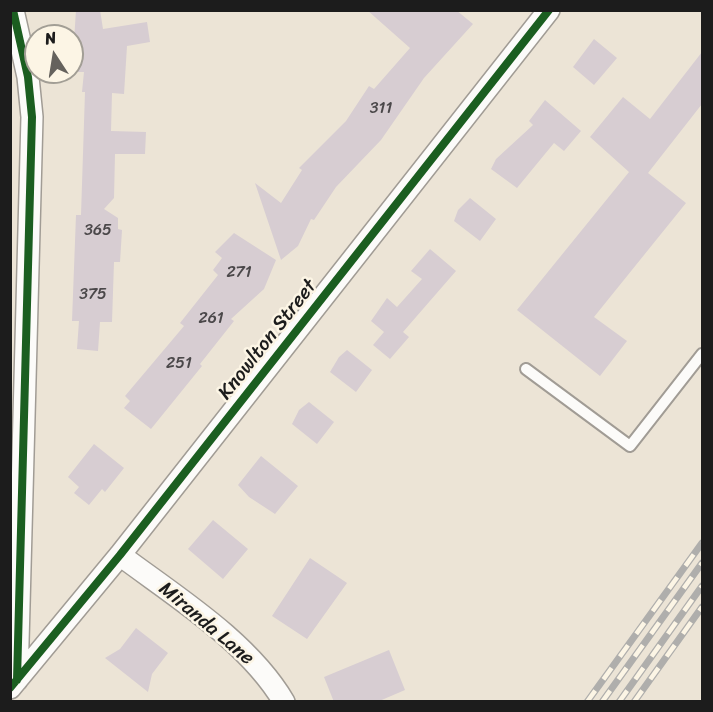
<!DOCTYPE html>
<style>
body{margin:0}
#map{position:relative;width:713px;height:712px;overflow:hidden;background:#ece4d6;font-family:Sriracha,sans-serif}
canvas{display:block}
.frame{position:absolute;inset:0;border:12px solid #1c1c1c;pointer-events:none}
.north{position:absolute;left:24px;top:24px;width:60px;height:60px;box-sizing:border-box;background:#fcf5e5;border:2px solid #a29e95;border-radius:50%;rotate:348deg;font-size:16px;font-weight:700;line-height:24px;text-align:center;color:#1c1c1c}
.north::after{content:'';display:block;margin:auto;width:21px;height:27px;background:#65625d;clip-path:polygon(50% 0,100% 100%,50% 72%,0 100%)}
</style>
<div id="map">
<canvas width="713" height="712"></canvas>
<div class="frame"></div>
<div class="north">N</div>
</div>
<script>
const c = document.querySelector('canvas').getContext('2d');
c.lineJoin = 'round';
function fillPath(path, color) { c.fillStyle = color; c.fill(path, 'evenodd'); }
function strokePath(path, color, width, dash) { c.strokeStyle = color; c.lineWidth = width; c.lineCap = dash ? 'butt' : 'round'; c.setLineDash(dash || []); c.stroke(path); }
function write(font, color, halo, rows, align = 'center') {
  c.font = font + ' Sriracha,sans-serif'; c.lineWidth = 5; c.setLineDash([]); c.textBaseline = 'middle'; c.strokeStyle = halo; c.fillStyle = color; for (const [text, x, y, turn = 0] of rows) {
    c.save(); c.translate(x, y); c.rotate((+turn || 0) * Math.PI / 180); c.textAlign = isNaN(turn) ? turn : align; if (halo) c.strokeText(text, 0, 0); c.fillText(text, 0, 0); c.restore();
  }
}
const building = new Path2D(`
 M76 10H100L103 29 147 22 150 42 127 46 124 94 112 93 111 131 146 132 145 154H115L114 198 104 209 118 218V229L122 230 120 262H114L112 322H100L98 351 77 349 79 321H72L76 215H81L85 92H82L84 72H72Z
 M367 10H456L473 24 424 78 381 140 336 187 314 220 311 219 298 246 281 260 255 183 281 203 302 170 299 168 346 121 369 86 374 89 410 48Z
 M594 39 617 58 594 85 573 67Z
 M702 52V104L648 173 686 203 594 317 627 341 600 376 517 310 629 172 590 137 623 97 650 119Z
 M545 100 581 131 564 151 554 143 517 188 491 169 496 159 533 125 529 121Z
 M470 198 496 219 480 241 454 221 458 210Z
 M234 233 276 260 264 289 231 319 234 321 200 364 202 366 151 429 124 408 130 401 125 396 184 326 180 323 218 275 213 270 222 258 215 252Z
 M430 249 456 271 403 332 409 337 390 359 373 345 384 332 371 321 387 298 397 307 422 279 411 271Z
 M347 350 372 370 356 392 330 372 339 357Z
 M309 402 334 422 317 444 292 424 299 410Z
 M94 444 124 468 105 492 102 489 89 505 74 493 79 487 68 477Z
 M261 456 298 486 275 514 249 497 238 485Z
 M213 520 248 549 223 579 188 549Z
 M310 558 347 583 307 639 272 616Z
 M136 628 168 653 152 674 148 692 105 658 120 649Z
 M389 650 405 690 377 702H334L324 677Z`);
const service = new Path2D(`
 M526 369 630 446 702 354`);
const minor = new Path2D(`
 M13 10 28 77 32 117 17 680
 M120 555C176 597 248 641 284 702
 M10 688 120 555 549 10`);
const rail = new Path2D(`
 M587 702 702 543
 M602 702 702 563
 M619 702 702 586
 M634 702 702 607`);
const cycleway = new Path2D(`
 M13 10 28 77 32 117 17 680
 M10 688 120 555 549 10`);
const numberNames = [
 ["311",381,109],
 ["365",98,231],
 ["271",239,273],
 ["375",93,295],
 ["261",211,319],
 ["251",179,364]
];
const streetNames = [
 ["Knowlton Street",268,340,-52],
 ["Miranda Lane",206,624,40]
];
fillPath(building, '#d7cdd2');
strokePath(service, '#a19c95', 14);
strokePath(minor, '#a19c95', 24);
strokePath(service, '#fcfbf9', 10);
strokePath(minor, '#fcfbf9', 21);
strokePath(rail, '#afaeac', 7);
strokePath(rail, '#fcf5e5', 4.5, [14]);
strokePath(cycleway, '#1b5e20', 8);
write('16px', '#4b484a', null, numberNames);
write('20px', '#1c1c1c', '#fcf5e5', streetNames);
</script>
